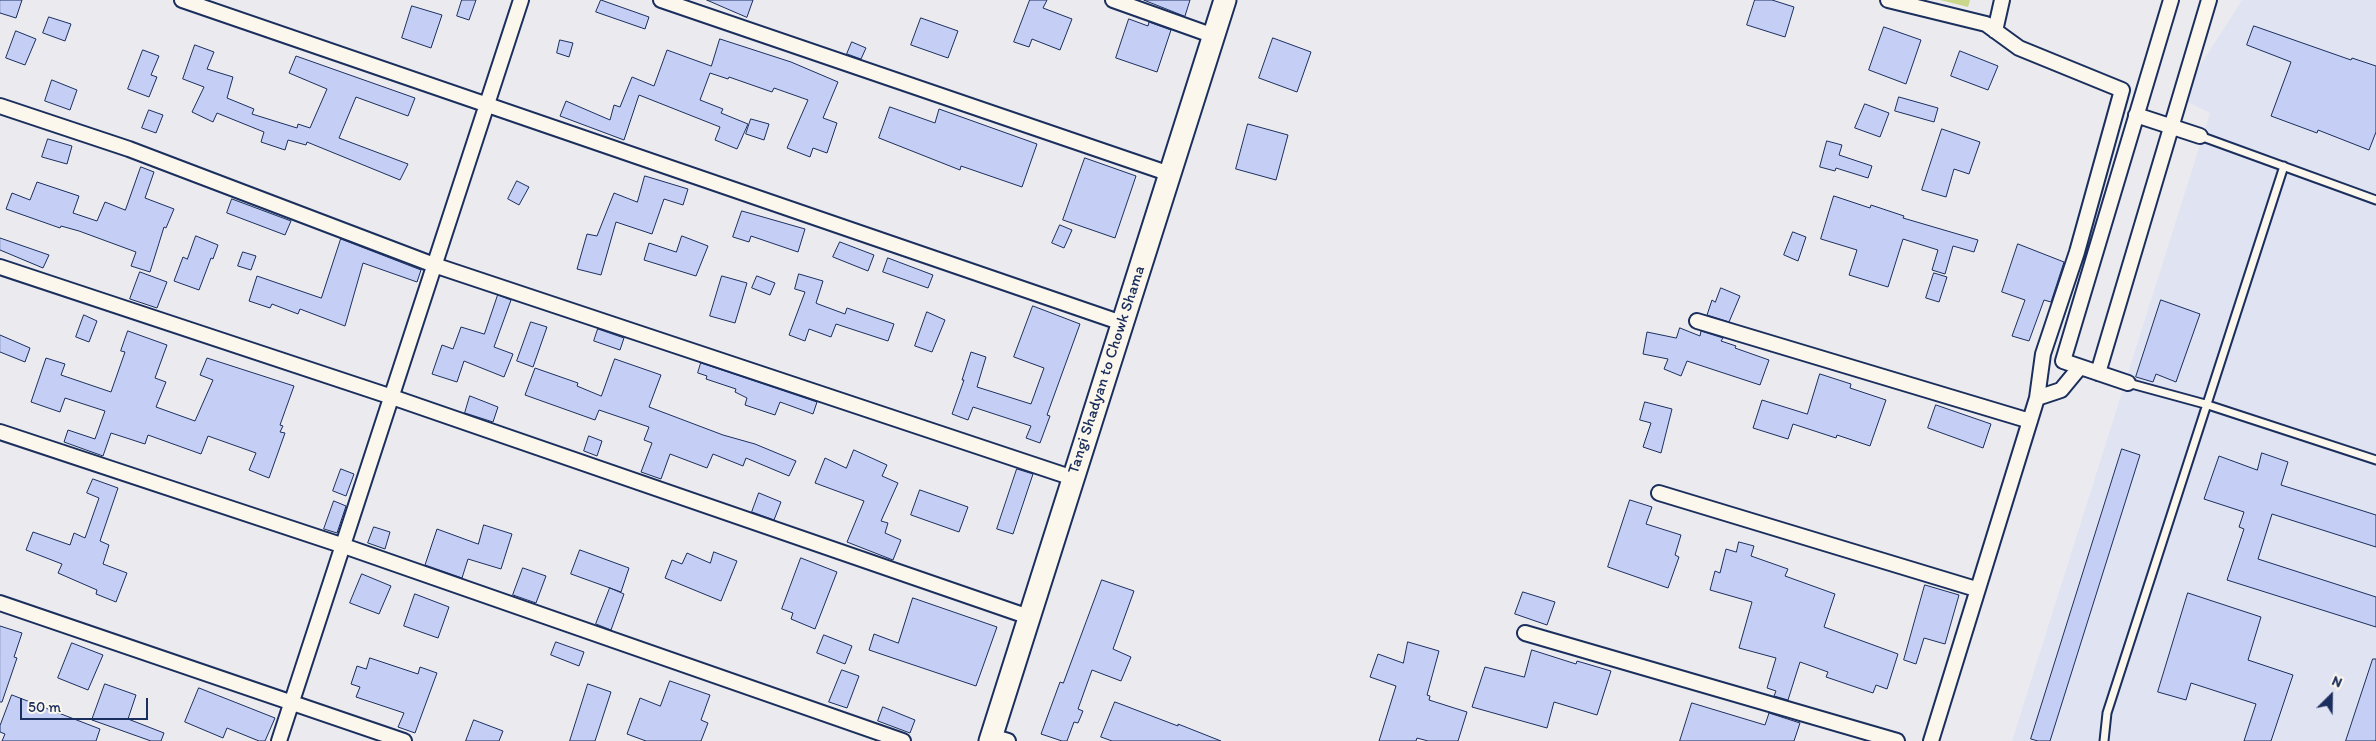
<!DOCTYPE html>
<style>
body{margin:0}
#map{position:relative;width:2376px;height:741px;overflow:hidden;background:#ebebef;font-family:Itim,sans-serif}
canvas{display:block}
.north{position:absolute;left:2306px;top:671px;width:50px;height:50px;-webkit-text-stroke:4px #fbf7ec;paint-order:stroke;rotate:23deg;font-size:14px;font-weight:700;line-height:20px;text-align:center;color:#1b2f5e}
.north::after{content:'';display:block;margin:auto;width:18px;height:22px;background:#1b2f5e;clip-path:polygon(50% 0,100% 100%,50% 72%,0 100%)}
.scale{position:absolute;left:20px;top:698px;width:128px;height:22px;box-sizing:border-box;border:2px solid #1b2f5e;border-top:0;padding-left:6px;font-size:15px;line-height:18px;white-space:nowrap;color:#1b2f5e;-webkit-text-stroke:4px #fbf7ec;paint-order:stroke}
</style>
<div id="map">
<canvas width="2376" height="741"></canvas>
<div class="north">N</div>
<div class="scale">50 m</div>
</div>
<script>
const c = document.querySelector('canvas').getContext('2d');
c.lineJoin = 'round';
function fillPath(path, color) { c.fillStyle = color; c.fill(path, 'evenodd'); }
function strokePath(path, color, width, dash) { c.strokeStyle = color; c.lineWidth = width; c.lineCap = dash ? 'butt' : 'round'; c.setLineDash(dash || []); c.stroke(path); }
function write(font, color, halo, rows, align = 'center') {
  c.font = font + ' Itim,sans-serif'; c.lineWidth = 4; c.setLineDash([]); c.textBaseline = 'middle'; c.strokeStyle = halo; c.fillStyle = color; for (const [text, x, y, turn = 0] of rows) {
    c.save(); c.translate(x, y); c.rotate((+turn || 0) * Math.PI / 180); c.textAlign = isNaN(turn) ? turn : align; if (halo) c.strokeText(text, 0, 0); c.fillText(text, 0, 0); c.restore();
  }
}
const built = new Path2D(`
 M2242 0H2376V741H2012L2210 113 2187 102 2196 72Z`);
const green = new Path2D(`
 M1940 0H1970L1968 7Z`);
const building = new Path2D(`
 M0 0H22L16 18 0 13Z
 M462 0H476L469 20 457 16Z
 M601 0 649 17 645 29 596 12Z
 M707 0H753L747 17Z
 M1030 0H1047L1043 8 1072 19 1060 50 1032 39 1029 47 1014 42Z
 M1144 0H1190L1185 16Z
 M1755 0H1772L1794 7 1785 37 1747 25Z
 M412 6 442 15 431 48 402 38Z
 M49 17 71 24 65 41 43 33Z
 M921 18 958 31 948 58 911 45Z
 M1129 19 1148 26 1149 22 1171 30 1157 72 1116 58Z
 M2254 26 2351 60 2352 58 2376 66V132L2369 150 2318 130 2317 133 2271 116 2291 62 2247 45Z
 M1884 27 1921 40 1906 84 1869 70Z
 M16 31 36 39 25 65 6 58Z
 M1273 38 1311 52 1297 92 1259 78Z
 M720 39 791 62 838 82 823 118 837 123 827 153 813 148 810 157 787 148 808 100 774 88 772 92 729 77 728 79 710 73 700 100 723 109 721 113 748 124 737 149 715 140 720 127 639 95 624 140 560 116 566 101 610 120 614 105 620 107 632 77 654 86 667 50 711 66Z
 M560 40 573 43 569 57 557 53Z
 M852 42 866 48 861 59 847 54Z
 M195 45 214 52 207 69 233 77 227 98 254 109 252 114 297 128 298 124 310 128 327 89 289 73 296 56 415 98 408 116 356 97 339 138 408 164 400 180 307 142 306 145 288 140 285 150 261 142 264 132 217 113 213 122 192 112 204 87 183 79Z
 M143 50 159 56 151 75 157 77 149 97 128 89Z
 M1960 51 1998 66 1988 90 1951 76Z
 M52 80 77 90 70 110 45 101Z
 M1899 97 1938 108 1934 122 1895 111Z
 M1865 104 1889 113 1880 137 1855 128Z
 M890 107 935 123 939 109 1037 144 1022 187 961 166 960 170 879 138Z
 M149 110 163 115 156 133 142 128Z
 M751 119 769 124 764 140 746 134Z
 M1248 124 1288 135 1276 180 1236 169Z
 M1942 129 1980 142 1969 174 1954 169 1946 197 1922 190Z
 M48 139 72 146 67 164 42 157Z
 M1827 141 1842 145 1839 155 1872 166 1868 178 1836 168 1835 171 1820 167Z
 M1085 158 1136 176 1115 238 1063 220Z
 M141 167 154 172 145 198 174 209 166 228 164 227 150 272 131 266 136 252 79 231 61 226 60 228 6 209 12 193 30 200 37 182 79 196 73 213 97 221 105 202 125 210Z
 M645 176 688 189 683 205 664 199 652 234 616 222 601 275 577 269 587 234 597 236 614 193 637 202Z
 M517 181 529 187 519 205 508 199Z
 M1834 196 1870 208 1871 205 1904 216 1903 218 1978 240 1974 252 1953 246 1945 274 1932 270 1938 250 1903 239 1888 287 1849 275 1857 250 1821 239Z
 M232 199 291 221 285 235 227 213Z
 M742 211 805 229 798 252 751 236 749 242 733 237Z
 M1060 225 1072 230 1064 248 1052 243Z
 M1793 232 1806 237 1798 261 1784 255Z
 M196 236 218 245 213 259 211 258 199 290 174 281 183 257 187 259Z
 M682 236 708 246 696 276 644 260 649 243 676 252Z
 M0 238 49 255 43 268 0 250Z
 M341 239 421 270 417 282 363 263 345 326 300 309 298 314 272 304 270 308 249 301 257 276 321 298Z
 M840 242 874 255 868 271 833 257Z
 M2018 244 2064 262 2051 302 2044 300 2029 341 2012 336 2025 300 2002 292Z
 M243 252 256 256 251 270 238 266Z
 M888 258 933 275 928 288 883 272Z
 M140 272 167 282 157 308 130 299Z
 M1934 273 1947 277 1939 302 1926 298Z
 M799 274 823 281 816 303 818 304 845 314 847 308 894 324 888 341 836 324 831 337 809 329 805 341 789 335 805 292 795 289Z
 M722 276 747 283 735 323 710 316Z
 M757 276 775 283 770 295 752 288Z
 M1721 288 1740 296 1729 322 1707 315 1712 300 1715 302Z
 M498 295 511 300 494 347 513 354 504 377 464 361 457 382 432 374 442 345 453 349 461 327 484 334Z
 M2161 300 2200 314 2176 382 2156 374 2153 382 2136 377Z
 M1033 306 1080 324 1047 415 1050 416 1040 443 1026 438 1031 426 973 407 968 420 952 414 964 380H962L971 352 986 357 977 387 1031 404 1044 368 1014 357Z
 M927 312 945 320 932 352 915 346Z
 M84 315 97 321 89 342 76 337Z
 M531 322 547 327 533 367 517 361Z
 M1680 328 1700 336 1701 331 1723 338 1721 341 1736 346 1735 348 1769 360 1760 385 1687 361 1681 376 1664 369 1668 359 1643 354 1647 332 1676 338Z
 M598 329 624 338 620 350 594 341Z
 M128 331 167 345 155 378 166 382 156 407 195 421 213 380 200 375 207 358 294 386 280 425 283 426 280 432 285 433 269 478 249 470 256 453 208 436 201 454 148 435 145 444 111 433 103 456 64 442 68 430 95 439 105 411 65 398 60 412 31 402 46 358 65 364 61 375 111 392 125 352 121 351Z
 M0 335 30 348 25 362 0 352Z
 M615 359 661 375 649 407 723 435 755 444 796 461 789 476 746 458 743 466 713 454 707 468 670 454 661 479 641 472 652 443 644 440 649 427 599 410 595 420 525 395 535 368 578 383 577 386 601 396Z
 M701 363 817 402 813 414 780 402 775 415 745 405 747 398 735 392 736 389 706 379 707 376 698 373Z
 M1820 374 1851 384 1850 388 1886 400 1870 446 1837 435 1836 438 1793 424 1788 439 1753 428 1762 400 1807 414Z
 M470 396 498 407 493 422 465 413Z
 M1645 402 1672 409 1661 453 1643 447 1651 423 1640 420Z
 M1936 405 1991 424 1983 448 1928 428Z
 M589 436 602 441 597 456 584 451Z
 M2122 449 2140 455 2050 741H2038L2031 739Z
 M854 450 887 465 882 476 898 483 881 521 888 523 885 533 901 540 893 560 847 542 864 501 815 483 825 458 846 468Z
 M2262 453 2288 462 2281 485 2376 515V547L2272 514 2258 559 2376 597V627L2227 580 2244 529 2239 527 2244 512 2204 499 2219 456 2257 470Z
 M341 469 354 474 346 496 333 491Z
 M1017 469 1033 474 1013 534 997 529Z
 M93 479 118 488 100 541 109 545 103 564 127 573 116 602 96 594 97 590 58 573 62 564 26 550 33 532 70 545 74 533 85 538 99 498 87 493Z
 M920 490 968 507 959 532 911 515Z
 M759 493 781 502 774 520 752 512Z
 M1630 500 1652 507 1646 524 1681 535 1675 555 1679 557 1668 588 1608 567Z
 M334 501 346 506 337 533 324 529Z
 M484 525 512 534 501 569 468 559 462 578 425 565 437 529 478 544Z
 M374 527 390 532 385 549 368 543Z
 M1739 542 1754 546 1751 556 1788 569 1785 576 1835 594 1824 627 1898 654 1887 689 1876 685 1873 693 1826 677 1828 672 1800 662 1788 700 1774 696 1776 691 1767 688 1776 658 1739 648 1752 602 1710 590 1715 571 1720 573 1726 549 1736 552Z
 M580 550 629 568 621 592 571 574Z
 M714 552 737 561 721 601 665 578 672 560 682 564 687 553 710 563Z
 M801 558 837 572 815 629 791 619 793 613 782 609Z
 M523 568 546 576 536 603 513 595Z
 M362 574 391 586 379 614 350 603Z
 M1102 580 1134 591 1113 649 1131 657 1121 681 1092 670 1078 709 1083 711 1078 723 1074 722 1067 741H1062L1041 734 1060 682 1063 683Z
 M1925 585 1959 595 1945 644 1924 638 1916 664 1904 660Z
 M610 588 624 594 611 630 596 624Z
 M1523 592 1555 602 1547 625 1515 614Z
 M2188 593 2261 617 2248 660 2293 675 2271 741H2244L2256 704 2191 683 2186 700 2158 692Z
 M415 594 449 607 438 638 404 626Z
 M913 598 997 627 976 686 869 650 874 634 898 643Z
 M0 626 22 633 14 657 17 658 2 702H0Z
 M824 635 852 646 845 664 817 653Z
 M556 642 584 652 579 666 551 655Z
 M1408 642 1439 651 1427 695 1430 696 1429 700 1467 712 1458 741H1428L1417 738 1416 741H1379L1396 686 1370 677 1378 654 1403 663Z
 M72 643 103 655 88 690 58 678Z
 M1532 650 1576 664 1577 661 1611 671 1597 715 1554 702 1547 728 1472 707 1485 667 1524 677Z
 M370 658 418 674 420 667 437 673 415 733 398 727 404 713 356 697 360 687 351 684 357 666 366 669Z
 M2373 659H2376V741H2346Z
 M842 670 859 676 847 708 829 702Z
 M670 681 710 695 701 720 708 723 701 741H646L627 734 640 698 660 706Z
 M105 684 136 695 128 719 164 733 161 741H151L92 720Z
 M588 684 611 692 595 741H570Z
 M199 688 275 718 265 741H259L227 728 223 738 185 722Z
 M12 695 100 729 96 741H2L5 734 0 732V726Z
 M1115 702 1178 726V724L1221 741H1112L1101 737Z
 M1692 703 1765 725 1769 713 1800 723 1794 741H1680Z
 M883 707 915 720 910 733 878 721Z
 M474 720 503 731 499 741H466Z`);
const lane = new Path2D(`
 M2200 136 2376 200
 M2128 383 2205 404 2376 460
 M2104 741 2107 713 2284 166`);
const street = new Path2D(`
 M182 0 1122 323
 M661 0 1170 174
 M1113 0 1214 36
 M1888 0 1986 24 2019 48 2122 90 2077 252 2043 354 2037 398 1931 741
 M1995 31 2002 0
 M0 106 129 149 434 265 1073 478
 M2136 115 2200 136
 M0 267 392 397 1029 617
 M1697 321 2030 421
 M2098 373 2209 0
 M2128 383 2063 361 2171 0
 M2037 398 2061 390 2080 367
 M0 432 344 546 903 741
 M1659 493 1976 589
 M0 603 404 741
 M1525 633 1897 741
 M991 736 1008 741
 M279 741 521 0`);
const primary = new Path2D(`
 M990 741 1225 0`);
const streetNames = [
 ["Tangi Shadyan to Chowk Shama",1107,370,-72]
];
fillPath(built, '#e0e3f1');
fillPath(green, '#cad68a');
fillPath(building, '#c5cff6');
strokePath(building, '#1b2f5e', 1);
strokePath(lane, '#1b2f5e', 11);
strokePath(street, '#1b2f5e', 18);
strokePath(primary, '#1b2f5e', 25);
strokePath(lane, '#fbf7ec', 7);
strokePath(street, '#fbf7ec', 14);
strokePath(primary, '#fbf7ec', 21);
write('16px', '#1b2f5e', '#fbf7ec', streetNames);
</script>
